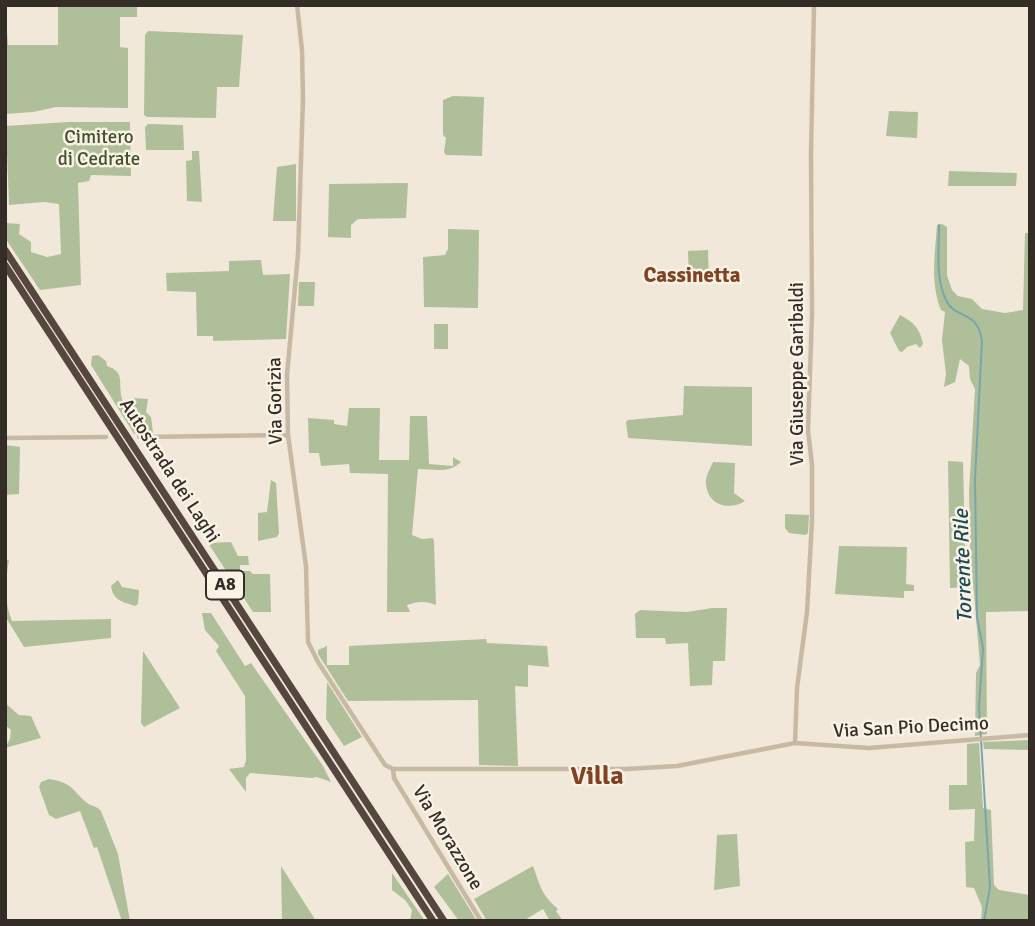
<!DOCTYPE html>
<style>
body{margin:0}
#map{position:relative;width:1035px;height:926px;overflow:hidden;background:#f1e8d9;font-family:Signika,sans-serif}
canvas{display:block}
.frame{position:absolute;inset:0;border:7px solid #342c26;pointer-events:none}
</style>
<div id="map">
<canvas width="1035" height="926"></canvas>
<div class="frame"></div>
</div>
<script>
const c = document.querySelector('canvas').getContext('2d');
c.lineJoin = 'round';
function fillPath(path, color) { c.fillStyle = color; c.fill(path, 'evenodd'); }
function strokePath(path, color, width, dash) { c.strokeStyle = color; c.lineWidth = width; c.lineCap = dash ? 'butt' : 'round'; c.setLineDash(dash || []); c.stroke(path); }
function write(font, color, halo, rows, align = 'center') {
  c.font = font + ' Signika,sans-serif'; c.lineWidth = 5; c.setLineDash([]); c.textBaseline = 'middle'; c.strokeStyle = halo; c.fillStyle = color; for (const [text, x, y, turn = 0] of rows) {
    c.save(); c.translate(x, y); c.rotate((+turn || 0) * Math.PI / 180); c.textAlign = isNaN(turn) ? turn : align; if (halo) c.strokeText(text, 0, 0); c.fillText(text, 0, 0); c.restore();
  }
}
const green = new Path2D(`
 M5 5 8 45H58V5H137V17H120V47L128 48V108L56 107 33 112 5 114Z
 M148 31 243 35 239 87H217L216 118 147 117 144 115 145 35Z
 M453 96 484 97 482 156 446 155 444 152 446 138 443 135V100Z
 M889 111 918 112 917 138 886 136Z
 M68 122H130L131 176 91 175 89 181 78 183 81 285 40 290 5 238V223L20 224 19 234 31 242V252L47 257 61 254 59 204 44 202 9 205 6 126Z
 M148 124 183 125 184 150H146L145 127Z
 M192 151H199L202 202 187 201 186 161 192 160Z
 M296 164V221H273L277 167Z
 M949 171 1017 173 1016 186H948Z
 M408 183 406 218 358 219 351 225V238L328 237 329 184Z
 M942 224 947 227V275L952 290 958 296 972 299 982 309 1005 313 1023 310 1025 233H1030V611L986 612 987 734 975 736 976 673 980 665 970 547 969 492 975 389 970 379 969 366 960 359 955 382 944 387 946 374 942 340 945 312 941 310C930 283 935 254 937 225Z
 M448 229 479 230 478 308 424 307 423 257 445 255 448 249Z
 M708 250 709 280 689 281 688 251Z
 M261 260 263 275 290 274 286 339 213 341V336H197L196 292 167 291 166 273 229 271V261Z
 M299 282H315L314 306H298Z
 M900 315C914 322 920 329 923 344L920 348 916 344 907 347 902 352 899 351 890 333Z
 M434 324H448V349H434Z
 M98 355 106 361 107 366C124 372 119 380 121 395 122 402 128 410 132 416L133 398 148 399 146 412 151 417 153 433 134 434 91 365 92 356Z
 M684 386 752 387V446L628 438 626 422 628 420 683 415Z
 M349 408H380L379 460H409L410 416H427L429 464 453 466V457L461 462C448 474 434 469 418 469L412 535 422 539 433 538 434 541 436 605C426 601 418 601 407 605L410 612H387L388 474 350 473 349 464 321 466 319 453H309L308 418 334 420V424L347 426Z
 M5 445 20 447 19 494 5 495Z
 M948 461 963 462 966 587 950 588Z
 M713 462 735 463 734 493 745 501C729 511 708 506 706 484 705 477 710 469 713 462Z
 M271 480 276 483 279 533 277 537 258 541V513L267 512Z
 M785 514 809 515 808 533 806 535 789 533 785 528Z
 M231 542 238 556H248L249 565H240V571H250L253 574H270L271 612H253L208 543Z
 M839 546 907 547 906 584 914 585V591H904V598L835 594Z
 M5 554 6 560H9C5 581 4 602 12 621L111 619V638L24 647 5 616Z
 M118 580 122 587 139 590 138 604 135 606C122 602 113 600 111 586Z
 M712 608H727L725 661H713L712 685 690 686 688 643 666 644 665 638H636L635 614 640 610 687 612Z
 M202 613H211L245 666 251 663 323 766 331 782 317 777 312 778 250 773 246 778V792L229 769 244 767 246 760 245 696 216 651 219 646 205 630Z
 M486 639 487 643 547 646 549 667 528 665V687L515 686 518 766 479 765 478 700 348 701 318 654V650L327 646V665H349V646Z
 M143 651 180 708 144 727 141 723Z
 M327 682 362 737 344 746 326 719Z
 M5 703 19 715 31 716 41 738 5 748 10 739 11 730 5 725Z
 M1030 740V750L984 749 983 742Z
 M979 743 983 808 991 810 994 885 999 890 1030 895V921H981L982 907 974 888 966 887 965 842 974 841 975 809 949 810V785H967V744Z
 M49 779C73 783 71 789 87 803 92 807 96 805 101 811L118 854 130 921H122L97 847 94 848 80 811 56 819 49 815 39 787 41 782Z
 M737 834 740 886 714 890 717 835Z
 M281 866 316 921H282Z
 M533 866C541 888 541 894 558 909L556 911 563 921H550L543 909 523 921H487L474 899Z
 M392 873 425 921H410L412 910 405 900 392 890Z
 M448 874 477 921H459L434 887Z`);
const stream = new Path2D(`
 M939 225C939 249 935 280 947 302 956 319 978 310 982 341L975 479 977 617 983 648 979 707 990 887 984 921`);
const tertiary = new Path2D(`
 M297 5 302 50 303 99 298 254 287 375 288 435 306 566 308 642 318 662 385 765 393 769H626L677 766 795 743 869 748 1030 735
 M139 437 288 435
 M5 438 106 437
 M795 743 797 688 807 612 812 521V465L808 430 812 314 811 154 814 5
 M393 769 394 778 481 921`);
const motorway = new Path2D(`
 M5 250 444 921
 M5 265 433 921`);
const shields = [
 [225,585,38]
];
const shieldNames = [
 ["A8",225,585]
];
const parkNames = [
 ["Cimitero",99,138],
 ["di Cedrate",99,160]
];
const streetNames = [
 ["Via Giuseppe Garibaldi",798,374,-90],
 ["Via Gorizia",276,401,-91],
 ["Autostrada dei Laghi",169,471,57],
 ["Via San Pio Decimo",911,728,-3],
 ["Via Morazzone",447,838,59]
];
const neighbourhoodNames = [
 ["Cassinetta",692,276]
];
const waterNames = [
 ["Torrente Rile",964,566,-92]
];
const districtNames = [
 ["Villa",597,777]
];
fillPath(green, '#afbf99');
strokePath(stream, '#79a5ad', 2);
strokePath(tertiary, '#c8b9a5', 4.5);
strokePath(motorway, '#55473d', 7);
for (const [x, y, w] of shields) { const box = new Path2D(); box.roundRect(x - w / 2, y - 14.5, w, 29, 5); c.fillStyle = '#f9f2e5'; c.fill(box); strokePath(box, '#342c26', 2); }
write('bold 18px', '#342c26', null, shieldNames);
write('19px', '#3f522b', '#f9f2e5', parkNames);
write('19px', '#342c26', '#f9f2e5', streetNames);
write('bold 21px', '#814221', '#f9f2e5', neighbourhoodNames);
write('italic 21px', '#1d4b55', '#f9f2e5', waterNames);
write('bold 26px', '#814221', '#f9f2e5', districtNames);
</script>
